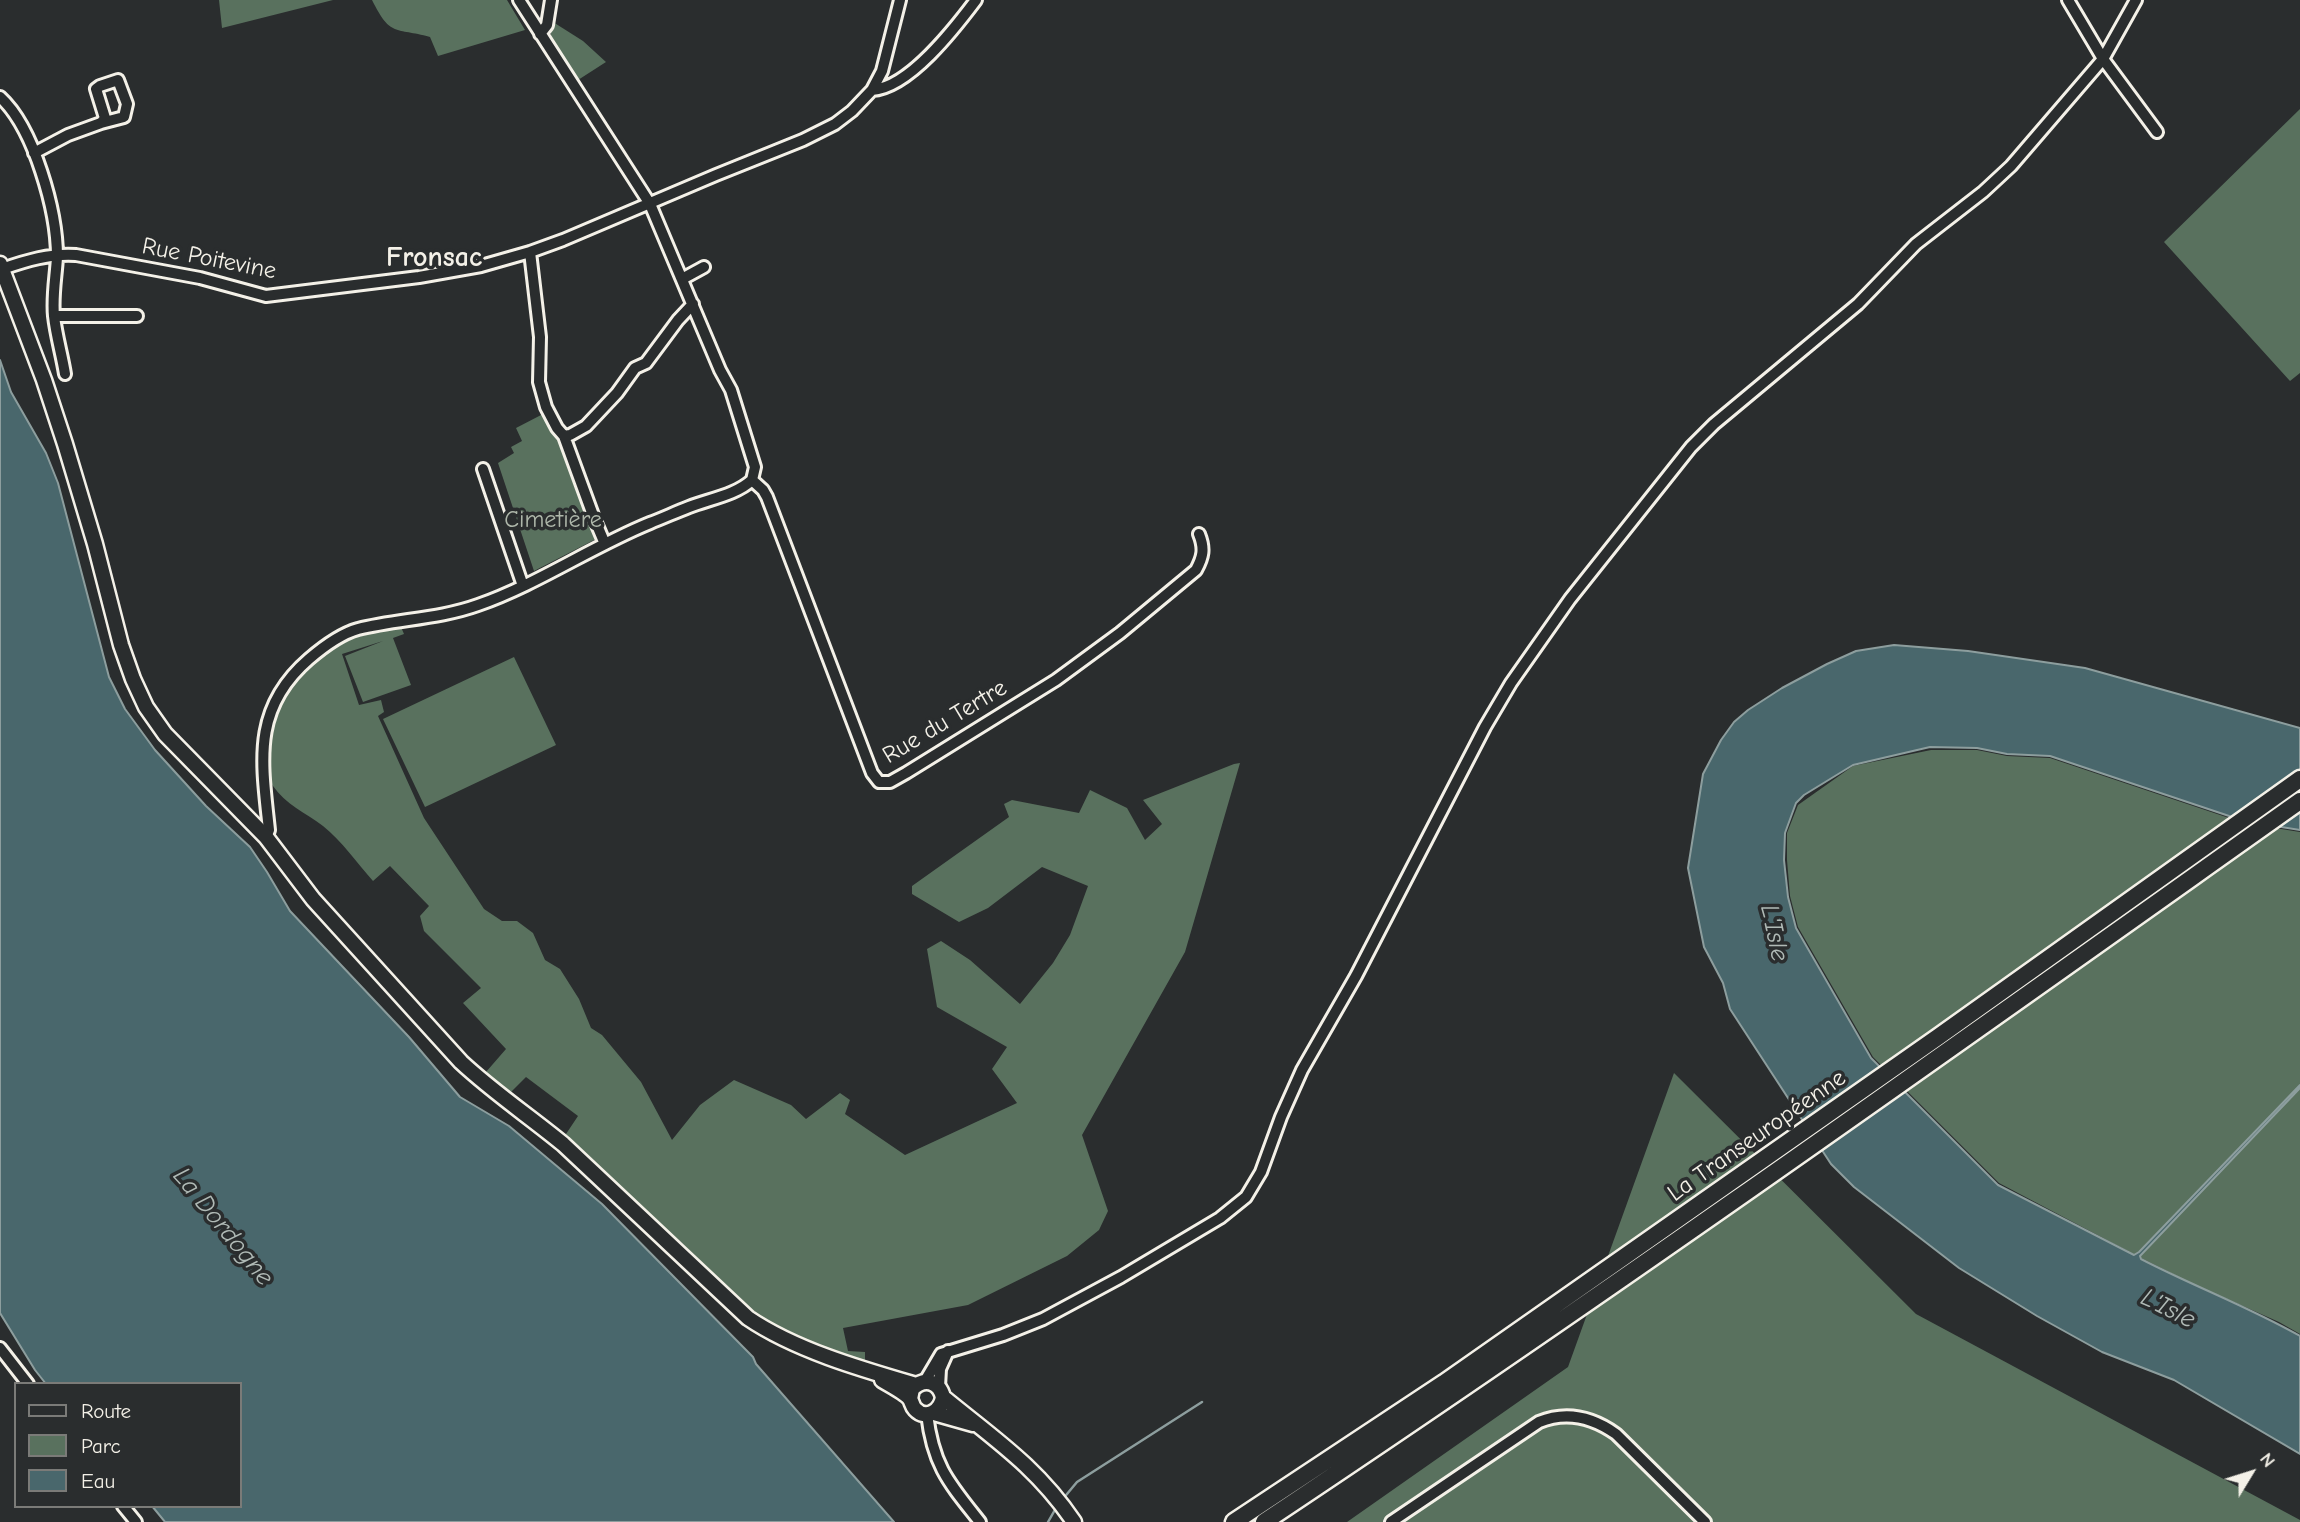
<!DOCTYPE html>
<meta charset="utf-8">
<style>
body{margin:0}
#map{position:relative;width:2300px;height:1522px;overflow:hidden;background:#2a2d2e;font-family:"Comic Neue",sans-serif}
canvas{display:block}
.legend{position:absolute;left:14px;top:1382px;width:228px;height:126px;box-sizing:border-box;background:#2a2d2e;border:2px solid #7b7b78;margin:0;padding:9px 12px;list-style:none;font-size:21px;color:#f4f1e8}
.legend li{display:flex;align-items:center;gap:14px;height:35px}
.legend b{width:35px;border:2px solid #7b7b78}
.north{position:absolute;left:2216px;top:1438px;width:70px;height:70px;-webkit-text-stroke:5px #2a2d2e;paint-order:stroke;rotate:52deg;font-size:19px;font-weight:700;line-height:28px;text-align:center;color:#f4f1e8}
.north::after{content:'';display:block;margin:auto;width:24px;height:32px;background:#f4f1e8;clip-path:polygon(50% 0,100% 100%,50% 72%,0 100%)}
</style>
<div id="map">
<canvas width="2300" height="1522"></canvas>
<ul class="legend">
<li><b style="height:9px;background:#2a2d2e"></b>Route</li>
<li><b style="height:19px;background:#59715e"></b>Parc</li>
<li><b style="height:19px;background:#49676c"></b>Eau</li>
</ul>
<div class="north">N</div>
</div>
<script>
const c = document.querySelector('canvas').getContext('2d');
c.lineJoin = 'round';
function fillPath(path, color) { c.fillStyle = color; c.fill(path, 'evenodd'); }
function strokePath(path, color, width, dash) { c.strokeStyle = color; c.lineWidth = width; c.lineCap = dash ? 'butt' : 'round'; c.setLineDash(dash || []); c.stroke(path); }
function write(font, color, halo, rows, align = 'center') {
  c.font = font + ' "Comic Neue",sans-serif'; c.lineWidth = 7; c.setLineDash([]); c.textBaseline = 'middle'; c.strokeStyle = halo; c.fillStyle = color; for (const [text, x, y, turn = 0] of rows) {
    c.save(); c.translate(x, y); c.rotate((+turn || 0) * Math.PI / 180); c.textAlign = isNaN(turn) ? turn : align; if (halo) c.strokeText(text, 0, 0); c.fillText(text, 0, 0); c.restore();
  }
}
const green = new Path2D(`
 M219 0H333L222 28Z
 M372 0H507L525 30 438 56 430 37C395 27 391 38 372 0Z
 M553 22 583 41 606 62 578 80 550 38Z
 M2300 109V373L2290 381 2164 242Z
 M543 414 558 439 596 539 534 571 498 463 514 453 511 447 522 441 516 428Z
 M401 627 404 634 393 638 411 685 363 702 345 656 383 641 342 654 359 705 381 700 384 712 378 716 424 818 484 909 502 921H517L533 933 545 960 560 969 579 999 591 1028 602 1035 641 1082 672 1140 700 1105 734 1080 791 1105 806 1119 840 1093 850 1100 845 1114 905 1155 1017 1103 992 1069 1007 1047 937 1007 927 949 941 941 970 960 1020 1004 1053 963 1070 935 1088 886 1042 867 988 908 959 922 912 894V886L1009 817 1004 804 1012 800 1079 813 1090 790 1127 808 1145 840 1162 824 1143 800 1234 764 1240 763 1185 952 1082 1135 1108 1211 1099 1230 1067 1256 968 1305 843 1328 848 1351 865 1352V1362L774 1328 746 1305 681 1242 641 1210 564 1137 578 1116 526 1077 510 1093 486 1072 506 1049 463 1003 481 988 424 931 420 916 429 906 390 866 373 881C357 863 342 841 323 826 306 813 285 804 273 786 266 776 269 756 270 744 275 691 313 647 364 633 376 630 389 629 401 627Z
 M514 657 556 745 425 807 383 719Z
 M1931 750H1977L2007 756 2050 758 2244 823 2300 832V1334L2279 1322 2191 1283 2141 1258 1999 1183 1873 1057 1798 927 1790 896 1787 860V833L1798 805 1853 766Z
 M1674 1073 1916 1314 2300 1520V1522H1347L1568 1367Z`);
const water = new Path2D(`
 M0 360 11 392 46 453 58 483 109 677 125 709 155 750 206 806 250 847 267 872 290 911 409 1037 460 1097 509 1126 602 1204 753 1357 756 1364 894 1522H165L152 1506H240V1384H46L35 1370 0 1313Z
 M1894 645 1968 651 2085 668 2300 728V830L2244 821 2050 756 2007 754 1977 748 1930 747 1853 765 1804 795 1796 803 1785 833 1784 860 1788 897 1796 928 1871 1058 1998 1185 2134 1255 2139 1252 2300 1085V1088L2140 1256 2141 1259C2193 1286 2249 1307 2300 1336V1454L2174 1380 2102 1352 2037 1316 1959 1268 1854 1187 1831 1164 1730 1009 1723 983 1704 947 1688 868 1703 774 1721 740 1734 722 1748 710 1782 688 1827 664 1856 651Z`);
const stream = new Path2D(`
 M1062 1500 1077 1482 1202 1402
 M1048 1522 1056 1508`);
const minor = new Path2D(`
 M519 0 650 204 720 370 731 390 755 467 752 480
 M2068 0 2103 59 2157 132
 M540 34 547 25 551 0
 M872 90C909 88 955 28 976 0
 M0 97C34 128 57 211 57 257 56 276 52 296 54 316 56 335 62 355 65 374
 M34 153 68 135 101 123 105 118 96 89 100 86 118 80 127 104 124 117 101 123
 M530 252 540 337 539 382 546 407 557 428 564 436 570 435 586 426 617 393 635 368 646 363 678 320 693 304
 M2 269C25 261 51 253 76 255L200 278 266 296 419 277 481 266 530 252 563 240 716 175 803 140 835 124 852 111 872 90 882 71 900 0
 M682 279 704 267
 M54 316H137
 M564 436 594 518 605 544
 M483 469 523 586
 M752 480 763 490 767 497 872 773 879 782H890L906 773 1056 680 1120 633 1196 570C1203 557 1205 549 1199 534
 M266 837 269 830C262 763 251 709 309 659 323 647 340 634 358 629 398 619 439 619 478 605 538 584 591 547 650 523 663 518 676 512 689 507 709 499 736 495 752 480
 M0 1348 28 1384
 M925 1381 941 1354 1003 1335 1043 1319 1121 1277 1220 1218 1246 1197 1261 1172 1281 1117 1302 1070 1356 976 1485 727 1511 683 1570 599 1691 447 1714 424 1858 304 1916 244 1983 192 2011 166 2103 59 2136 0
 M939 1387 940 1369 948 1351
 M927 1414C933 1466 949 1483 980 1522
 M123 1506 136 1522
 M1391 1522 1539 1422C1566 1411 1592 1417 1616 1434L1705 1522`);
const major = new Path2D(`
 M0 264 44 380 65 444 95 544 121 645 133 679 146 707 165 734 266 837 313 899 461 1062C493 1092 529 1116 563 1144L748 1318C795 1350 861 1369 916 1385
 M882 1380C888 1384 906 1393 910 1399 912 1402 912 1406 915 1409 926 1421 941 1411 943 1397 939 1381 924 1377 912 1389L910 1399
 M943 1397C994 1439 1036 1466 1074 1522
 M934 1413 973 1424`);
const highway = new Path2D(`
 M1234 1522 1444 1383 1938 1037 2300 779
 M1264 1522C1614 1289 1957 1044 2300 801`);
const streetNames = [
 ["Rue Poitevine",209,259,11],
 ["Rue du Tertre",945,722,-31],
 ["La Transeuropéenne",1757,1136,-35]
];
const parkNames = [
 ["Cimetière",553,520]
];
const waterNames = [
 ["L'Isle",1774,933,78],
 ["La Dordogne",223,1227,51],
 ["L'Isle",2168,1309,27]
];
const quarterNames = [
 ["Fronsac",434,258]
];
fillPath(green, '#59715e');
fillPath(water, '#49676c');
strokePath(water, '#8d9e9e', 2);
strokePath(stream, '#8d9e9e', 2.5);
strokePath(minor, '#f4f1e8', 16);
strokePath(major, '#f4f1e8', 19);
strokePath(highway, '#f4f1e8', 21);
strokePath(minor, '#2a2d2e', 10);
strokePath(major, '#2a2d2e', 14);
strokePath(highway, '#2a2d2e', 16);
write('24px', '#f4f1e8', '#2a2d2e', streetNames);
write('24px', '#aeb7aa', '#2a2d2e', parkNames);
write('italic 26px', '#b0bab6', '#2a2d2e', waterNames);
write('bold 28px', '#f4f1e8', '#2a2d2e', quarterNames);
</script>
